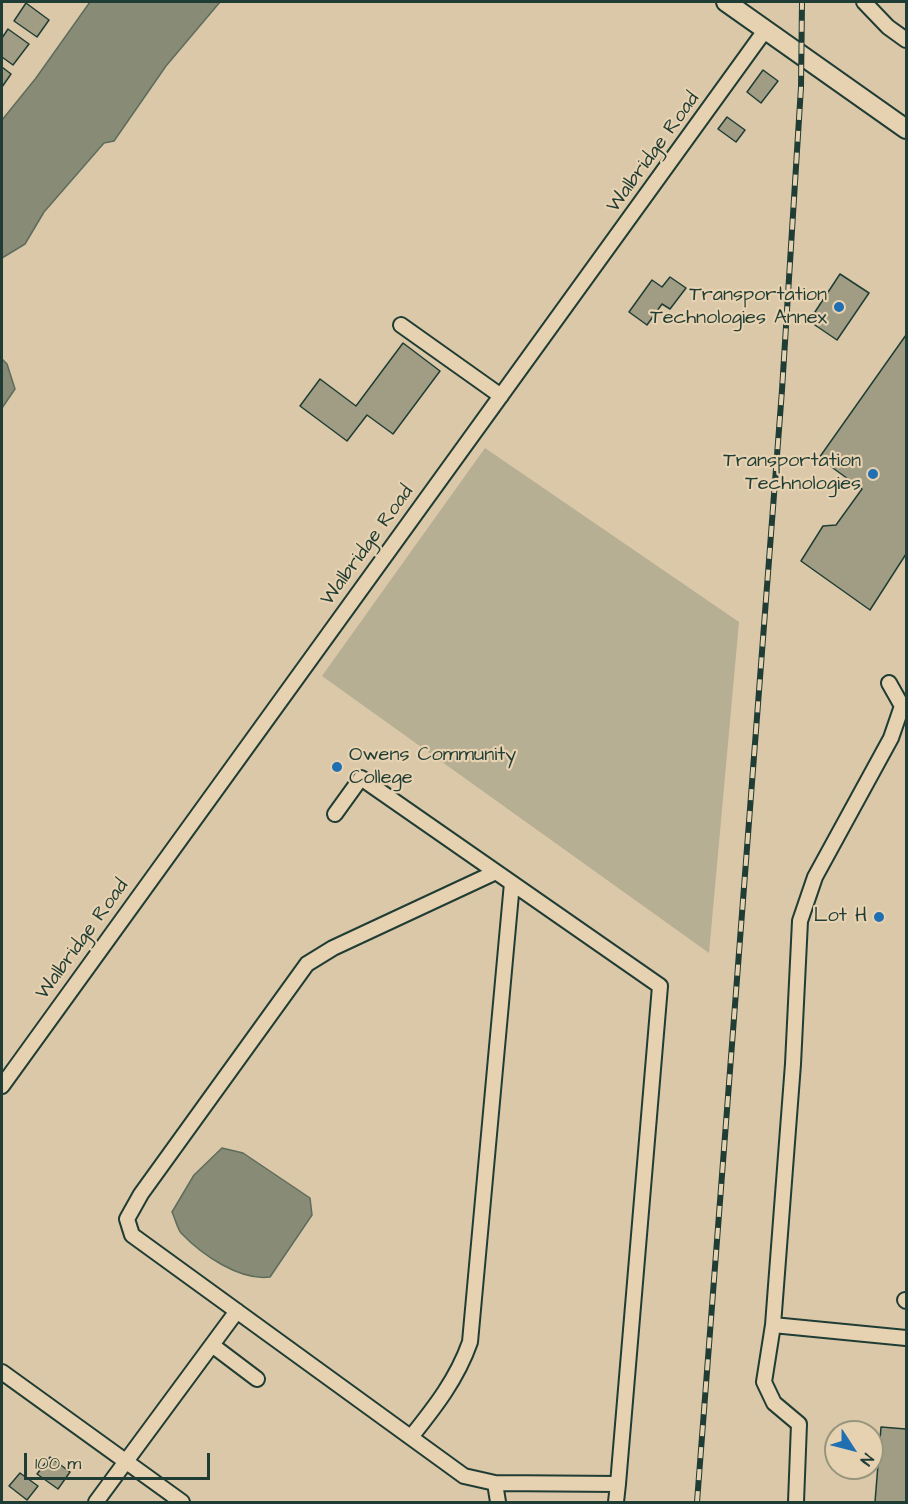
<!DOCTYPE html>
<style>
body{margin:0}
#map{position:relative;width:908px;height:1504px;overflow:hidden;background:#dac8a8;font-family:"Architects Daughter",sans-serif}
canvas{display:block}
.frame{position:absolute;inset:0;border:3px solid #1f3d34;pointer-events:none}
.north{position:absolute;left:824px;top:1420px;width:60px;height:60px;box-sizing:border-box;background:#e6d1b0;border:2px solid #96967e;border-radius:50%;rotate:126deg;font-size:16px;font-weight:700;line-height:24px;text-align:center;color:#1f3d34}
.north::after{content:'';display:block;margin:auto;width:21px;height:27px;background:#1f6fb2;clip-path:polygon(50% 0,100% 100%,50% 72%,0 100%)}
.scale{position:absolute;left:24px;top:1453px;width:186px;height:27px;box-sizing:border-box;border:3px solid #1f3d34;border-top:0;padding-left:8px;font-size:18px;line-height:21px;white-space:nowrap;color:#1f3d34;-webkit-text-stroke:4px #e6d1b0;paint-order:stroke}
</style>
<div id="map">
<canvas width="908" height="1504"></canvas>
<div class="frame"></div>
<div class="north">N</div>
<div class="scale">100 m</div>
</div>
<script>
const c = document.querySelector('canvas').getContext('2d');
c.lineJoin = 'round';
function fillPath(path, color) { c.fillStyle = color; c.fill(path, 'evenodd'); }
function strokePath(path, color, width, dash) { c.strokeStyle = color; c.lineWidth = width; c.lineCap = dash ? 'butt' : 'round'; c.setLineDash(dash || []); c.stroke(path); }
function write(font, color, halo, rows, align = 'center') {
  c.font = font + ' "Architects Daughter",sans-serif'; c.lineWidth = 4.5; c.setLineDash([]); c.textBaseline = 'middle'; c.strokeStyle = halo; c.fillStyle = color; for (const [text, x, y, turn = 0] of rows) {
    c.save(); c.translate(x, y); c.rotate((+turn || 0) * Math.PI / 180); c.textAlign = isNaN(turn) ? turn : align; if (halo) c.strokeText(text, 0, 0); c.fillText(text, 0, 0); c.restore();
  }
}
const green = new Path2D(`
 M485 448 739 622 709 953 322 676Z`);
const water = new Path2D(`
 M90 2H220L166 66 114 141 104 143 44 212 25 244 2 258V120L36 78Z
 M2 359 7 364 15 389 2 408Z
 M222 1148 243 1153 310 1198 312 1215 270 1277C240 1281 202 1255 181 1233 177 1228 175 1218 172 1212L194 1175Z`);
const building = new Path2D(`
 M26 3 49 20 37 37 14 21Z
 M8 29 29 44 13 65 2 57V38Z
 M2 67 11 74 2 87Z
 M763 70 778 81 761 103 747 92Z
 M727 117 745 130 736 142 718 129Z
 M840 274 869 293 837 340 809 321Z
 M670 277 686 288 670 309 662 304 647 325 629 312 652 280 662 287Z
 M906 335V554L870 610 801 561 823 526 836 525 862 489 819 458Z
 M403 343 440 371 393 434 367 415 347 441 300 406 320 379 356 406Z
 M881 1427 906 1429V1502H875Z
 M50 1457 70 1472 58 1489 37 1474Z
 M20 1473 38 1486 27 1500 9 1486Z`);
const minor = new Path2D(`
 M864 2 888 27 906 40
 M401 325 501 396
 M335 814 361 778 660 986 618 1484 495 1483 464 1476 132 1235 127 1219 141 1194 307 964 333 948 496 872
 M2 1086 766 29
 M905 1300 906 1301
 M773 1325 906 1338
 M212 1345 257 1379
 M2 1372 182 1502
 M411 1437C435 1407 457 1379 470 1342L512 883
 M495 1483 498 1502
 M96 1502 237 1311
 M616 1502 618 1484
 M796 1502 799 1424 774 1403 764 1382 773 1325 793 1064 800 921 815 877 891 738 902 706 889 683`);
const major = new Path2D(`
 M726 2 906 129`);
const rail = new Path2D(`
 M697 1502 782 390 801 87 802 2`);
const markers = [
 [839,307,6,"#1f6fb2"],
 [873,474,6,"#1f6fb2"],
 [337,767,6,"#1f6fb2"],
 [879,917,6,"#1f6fb2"]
];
const streetNames = [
 ["Walbridge Road",654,153,-54],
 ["Walbridge Road",368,546,-54],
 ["Walbridge Road",83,940,-54]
];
const poiNames = [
 ["Transportation",827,296],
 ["Technologies Annex",827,319],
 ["Transportation",861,462],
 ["Technologies",861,485],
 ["Owens Community",349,756,"left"],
 ["College",349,779,"left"],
 ["Lot H",867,917]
];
fillPath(green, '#b7af93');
fillPath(water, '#888b76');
strokePath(water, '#5e6c5c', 1.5);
fillPath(building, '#a09d84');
strokePath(building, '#1f3d34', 1.5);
strokePath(minor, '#1f3d34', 18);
strokePath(major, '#1f3d34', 22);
strokePath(minor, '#e6d1b0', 14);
strokePath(major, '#e6d1b0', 18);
strokePath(rail, '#1f3d34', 6);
strokePath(rail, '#e6d1b0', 4, [11]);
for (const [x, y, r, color] of markers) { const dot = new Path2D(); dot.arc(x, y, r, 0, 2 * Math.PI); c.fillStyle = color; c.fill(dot); strokePath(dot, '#e6d1b0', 2); }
write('20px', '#1f3d34', '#e6d1b0', streetNames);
write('20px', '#1f3d34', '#e6d1b0', poiNames, 'right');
</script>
